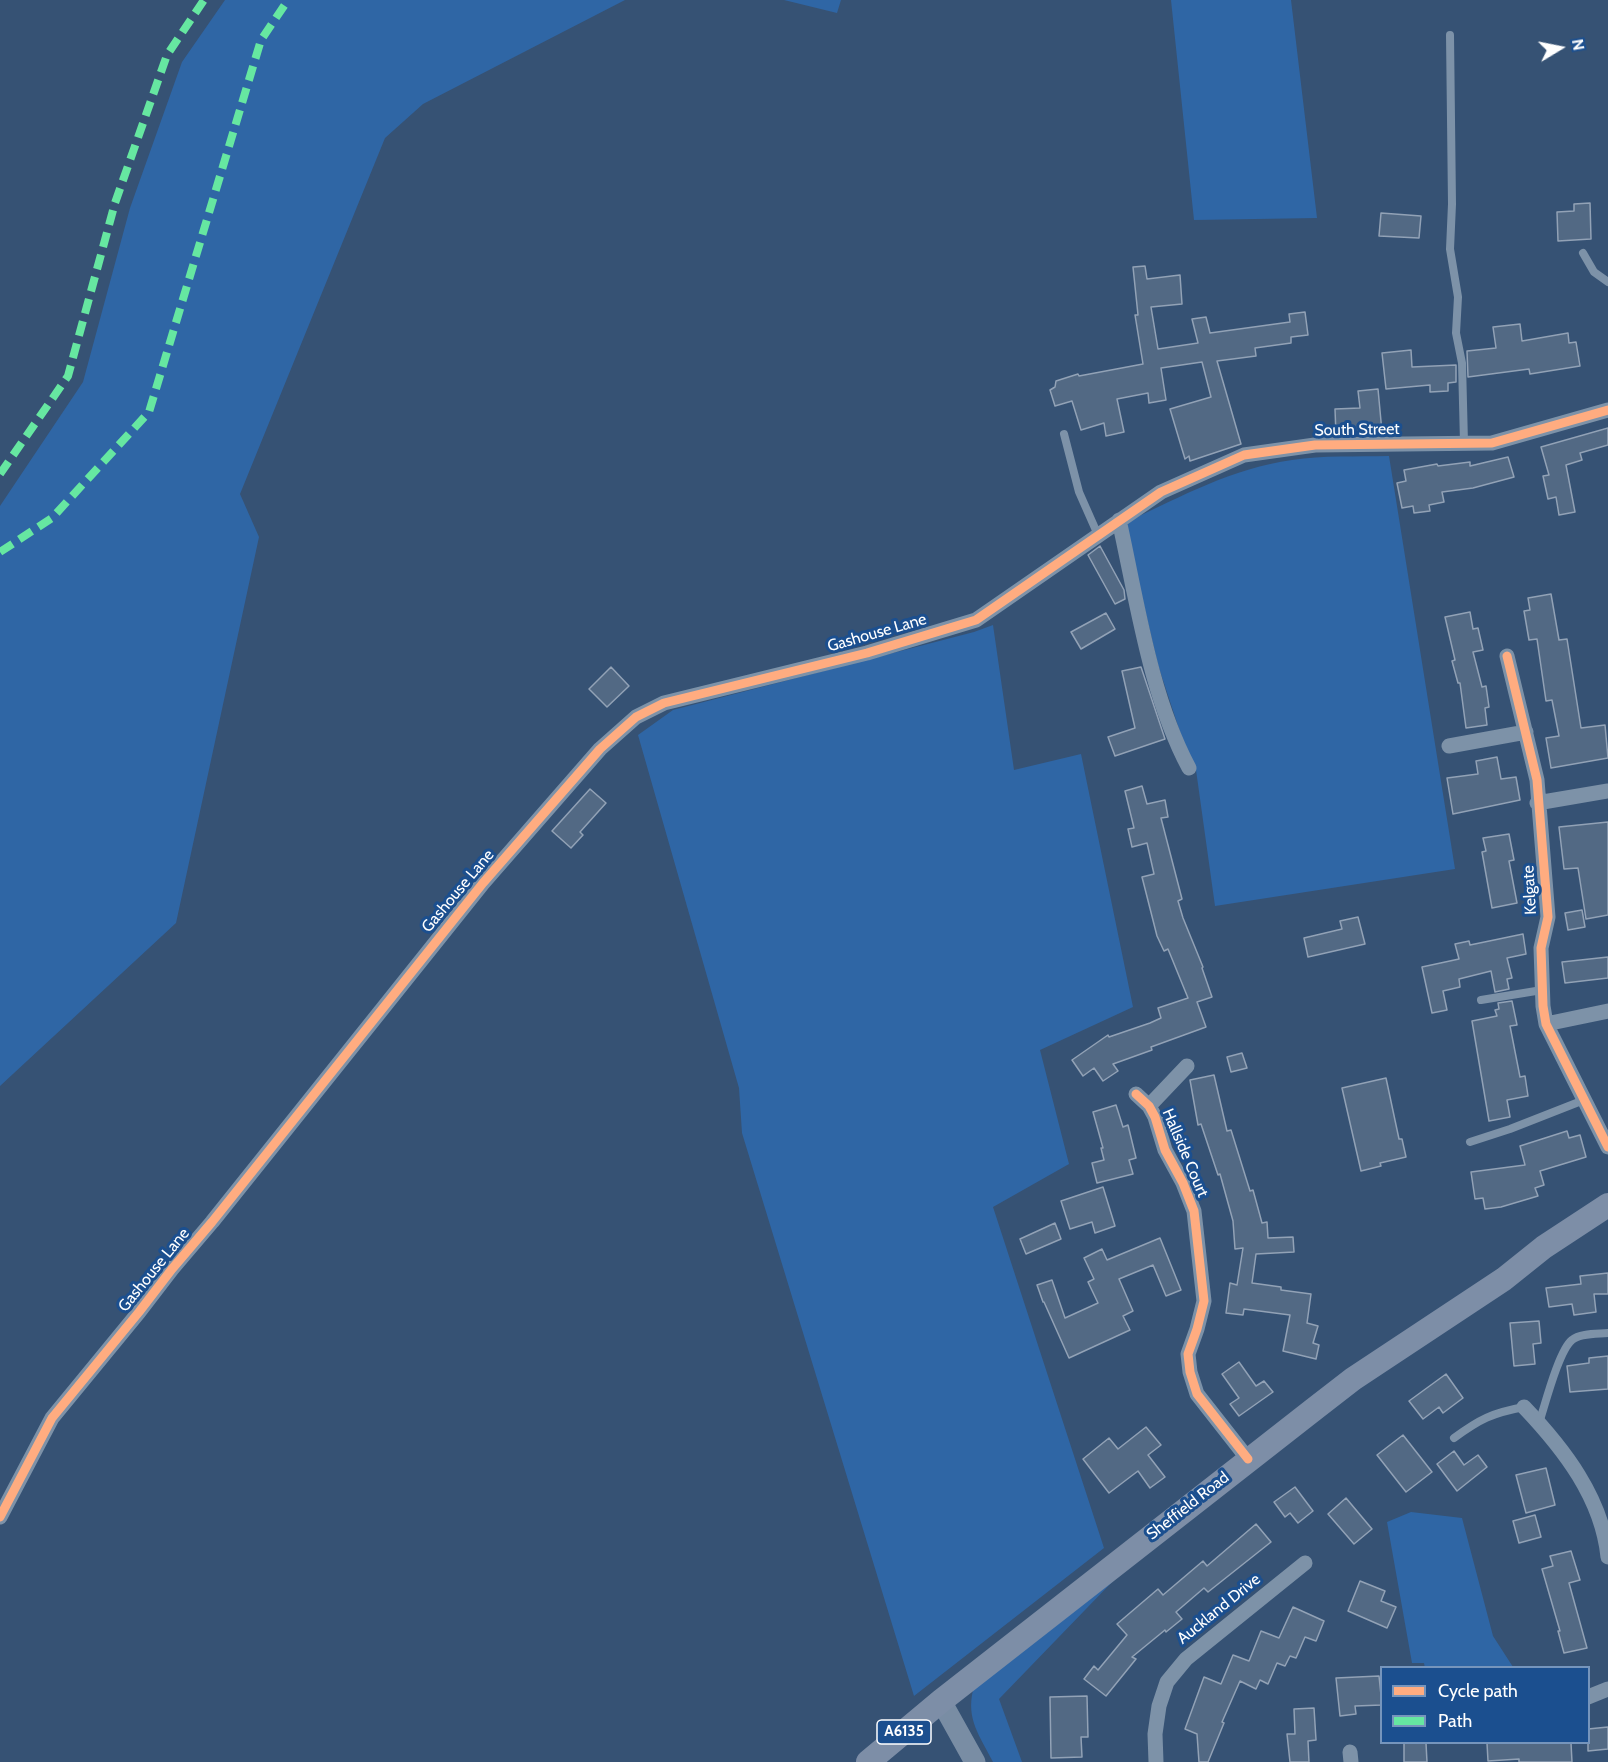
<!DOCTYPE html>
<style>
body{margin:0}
#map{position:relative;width:1608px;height:1762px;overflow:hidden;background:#365274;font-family:Cabin,sans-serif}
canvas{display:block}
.legend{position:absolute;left:1380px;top:1666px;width:210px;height:78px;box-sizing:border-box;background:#1b4f8f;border:2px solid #7695bc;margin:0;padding:8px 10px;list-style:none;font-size:18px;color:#fff}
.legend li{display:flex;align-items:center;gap:12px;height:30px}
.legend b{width:30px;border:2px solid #7695bc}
.north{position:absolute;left:1530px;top:18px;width:60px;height:60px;-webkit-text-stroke:4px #1b4f8f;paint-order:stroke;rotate:80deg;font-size:16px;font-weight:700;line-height:24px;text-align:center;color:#fff}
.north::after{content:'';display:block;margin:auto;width:21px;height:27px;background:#fff;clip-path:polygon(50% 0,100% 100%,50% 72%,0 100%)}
</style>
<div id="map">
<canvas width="1608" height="1762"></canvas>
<ul class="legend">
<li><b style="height:8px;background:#ffac80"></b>Cycle path</li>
<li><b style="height:8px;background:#66e7a1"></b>Path</li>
</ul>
<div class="north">N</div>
</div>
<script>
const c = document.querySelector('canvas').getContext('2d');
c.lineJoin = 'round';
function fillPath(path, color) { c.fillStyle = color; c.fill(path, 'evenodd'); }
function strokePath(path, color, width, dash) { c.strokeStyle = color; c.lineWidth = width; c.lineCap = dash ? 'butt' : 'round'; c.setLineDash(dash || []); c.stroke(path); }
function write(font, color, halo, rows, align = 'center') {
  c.font = font + ' Cabin,sans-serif'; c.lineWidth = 6; c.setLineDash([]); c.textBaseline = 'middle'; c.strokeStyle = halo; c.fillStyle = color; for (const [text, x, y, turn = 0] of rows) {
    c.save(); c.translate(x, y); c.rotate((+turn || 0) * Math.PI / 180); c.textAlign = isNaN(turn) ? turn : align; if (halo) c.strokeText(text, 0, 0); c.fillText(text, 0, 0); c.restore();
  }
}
const green = new Path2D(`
 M225 0H625L423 104 385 138 240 494 259 537 176 923 0 1086V506L83 382 130 208 182 62Z
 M784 0H841L837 13Z
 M1171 0H1291L1317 218 1194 220Z
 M1389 456 1455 869 1215 906 1196 770 1181 735 1158 665 1126 529 1129 521C1182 496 1233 468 1292 460 1323 455 1357 457 1389 456Z
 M993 625 1014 770 1081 754 1133 1007 1040 1050 1069 1164 993 1207 1104 1548 914 1696 742 1133 739 1088 638 735 673 710 974 632Z
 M1411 1512 1462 1518 1493 1636 1513 1667 1425 1668 1424 1663H1412L1387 1522Z
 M1114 1580 999 1699 1022 1762H993C980 1736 966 1720 973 1690Z`);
const building = new Path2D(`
 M1590 203 1591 239 1558 241 1557 212 1574 211V204Z
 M1381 213 1421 216 1419 238 1379 236Z
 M1145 266 1147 279 1180 275 1182 304 1151 307 1158 349 1198 343 1192 319 1206 317 1210 333 1290 322 1289 314 1305 312 1308 335 1291 337V343L1255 348 1256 356 1217 361 1241 444 1190 461 1189 456 1185 459 1170 409 1211 397 1202 362 1161 368 1166 400 1149 403 1148 393 1117 399 1124 432 1106 436 1104 423 1081 430 1072 401 1055 406 1050 390 1055 387 1056 381 1078 374 1079 376 1143 364 1135 315H1138L1133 267Z
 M1520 324 1522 341 1568 333 1569 343 1576 342 1580 366 1530 374 1529 369 1468 377 1467 351 1496 348 1493 327Z
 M1411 350 1412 367 1456 365V382L1448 383V391L1430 392V385L1386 389 1382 353Z
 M1378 389 1382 432 1336 435 1335 409 1360 408 1358 391Z
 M1608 428V445L1580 453 1582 460 1566 465 1575 512 1559 515 1556 497 1548 499 1543 476 1549 475 1541 447Z
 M1508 457 1514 477 1473 488 1442 492 1444 502 1429 505 1430 511 1414 513 1413 506 1402 508 1397 483 1406 481 1404 470 1437 464 1438 466 1470 462V466Z
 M1100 546 1124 590 1125 599 1115 604 1088 555Z
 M1551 594 1559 640 1567 639 1581 728 1605 725 1608 758 1551 768 1546 738 1559 736 1552 700 1546 701 1537 639 1529 640 1524 611 1530 610 1528 598Z
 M1470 612 1473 629 1478 628 1483 650 1473 652 1482 687 1486 686 1489 707 1485 708 1487 725 1466 728 1460 683H1458L1452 661 1455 660 1445 617Z
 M1106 613 1115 629 1081 649 1071 632Z
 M611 667 629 686 607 707 589 689Z
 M1141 667 1165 739 1115 756 1108 737 1135 728 1122 671Z
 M1497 757 1501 779 1516 777 1520 800 1453 814 1447 778 1478 774 1476 761Z
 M1142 786 1147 804 1165 800 1168 817 1161 818 1182 899 1178 901 1183 918 1203 967 1202 968 1212 997 1197 1002 1206 1027 1151 1047 1152 1050 1113 1064 1118 1071 1103 1081 1094 1068 1083 1076 1072 1060 1108 1035 1109 1037 1150 1023 1161 1018 1158 1008 1188 998 1168 949 1164 951 1157 936 1142 877 1154 874 1147 843 1132 847 1128 829 1134 828 1125 791Z
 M590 789 606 803 580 832 583 835 571 848 552 831Z
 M1608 822V915L1586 919 1578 868 1564 869 1559 827Z
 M1509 834 1514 860 1509 861 1517 903 1492 908 1482 852 1486 851 1483 838Z
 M1582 910 1585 927 1568 930 1565 913Z
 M1358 917 1365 944 1308 957 1304 938 1342 929 1340 921Z
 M1523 934 1526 954 1507 958 1512 978 1507 979 1509 989 1495 992 1491 971 1459 979 1460 987 1443 991 1447 1010 1432 1013 1422 967 1459 959 1455 944 1469 941 1470 945Z
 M1608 957V978L1565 983 1562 962Z
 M1512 1001 1517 1025 1510 1026 1520 1077 1525 1076 1528 1096 1507 1100 1510 1117 1489 1121 1472 1021 1497 1016 1495 1010 1499 1009 1498 1003Z
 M1242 1053 1247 1068 1231 1072 1227 1057Z
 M1214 1075 1227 1131 1231 1130 1250 1191 1253 1190 1262 1223 1267 1222 1268 1238 1293 1237 1294 1252 1256 1254 1252 1283 1281 1287V1290L1311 1294 1307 1323 1318 1326 1313 1343 1319 1345 1316 1359 1283 1351 1290 1315 1244 1309 1243 1315 1226 1313 1230 1283 1237 1285 1243 1248 1235 1249 1233 1221 1220 1174 1218 1175 1201 1124 1198 1125 1190 1080Z
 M1386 1078 1399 1139H1402L1406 1157 1380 1163 1381 1166 1361 1171 1342 1088Z
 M1116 1105 1123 1127 1128 1125 1136 1158 1129 1160 1133 1174 1097 1183 1092 1163 1104 1160 1101 1148H1103L1093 1112Z
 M1567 1131 1569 1138 1580 1135 1586 1157 1540 1171 1544 1185 1535 1188 1538 1196 1501 1207 1485 1209 1483 1198 1475 1199 1471 1172 1525 1165 1520 1146Z
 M1103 1187 1115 1226 1095 1233 1092 1222 1070 1229 1061 1201Z
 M1055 1223 1061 1239 1026 1254 1020 1239Z
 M1160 1238 1181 1290 1166 1296 1153 1265 1119 1279 1133 1311 1123 1316 1130 1330 1069 1358 1044 1302H1043L1037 1285 1052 1280 1065 1318 1098 1303 1088 1282 1094 1279 1084 1258 1102 1249 1107 1260Z
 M1608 1273V1294H1594L1596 1312 1574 1315 1572 1304 1549 1307 1546 1288 1581 1284 1580 1276Z
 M1539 1321 1541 1343 1533 1344 1535 1364 1514 1366 1510 1323Z
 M1608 1356V1389L1570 1392 1567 1366 1589 1363V1358Z
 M1239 1362 1256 1386 1264 1381 1273 1392 1239 1416 1230 1404 1239 1398 1222 1374Z
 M1446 1374 1463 1398 1443 1413 1439 1407 1423 1419 1409 1401Z
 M1146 1427 1161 1445 1148 1455 1165 1477 1150 1488 1138 1471 1109 1493 1083 1459 1109 1438 1118 1449Z
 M1403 1435 1432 1472 1406 1492 1377 1455Z
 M1454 1451 1464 1465 1478 1455 1487 1467 1457 1491 1437 1464Z
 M1546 1468 1555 1505 1526 1513 1516 1475Z
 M1295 1487 1313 1511 1298 1523 1290 1513 1285 1517 1274 1502Z
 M1346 1498 1372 1529 1354 1544 1328 1514Z
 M1535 1515 1541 1537 1519 1543 1513 1521Z
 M1256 1524 1271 1542 1208 1592 1204 1588 1176 1612 1182 1619 1166 1632 1165 1630 1132 1657 1136 1659 1106 1696 1084 1679 1094 1666 1098 1670 1127 1635 1117 1624 1158 1589 1163 1595 1203 1561 1207 1566Z
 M1571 1551 1580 1580 1569 1583 1587 1648 1564 1653 1558 1631H1560L1542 1569 1553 1566 1550 1556Z
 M1360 1581 1385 1591 1381 1601 1396 1607 1387 1628 1348 1611Z
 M1293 1607 1324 1621 1316 1641 1305 1637 1296 1658 1290 1656 1285 1666 1277 1663 1268 1684 1260 1680 1256 1689 1240 1681 1222 1722 1224 1723 1208 1762H1199L1197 1734 1185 1729 1204 1677 1221 1684 1233 1655 1249 1661 1261 1631 1279 1638Z
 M1379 1676 1382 1705 1355 1706 1356 1714 1340 1716 1336 1678Z
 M1087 1696 1088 1737H1081L1082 1757 1051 1758 1050 1697Z
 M1314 1708 1316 1740 1308 1741 1309 1762H1290L1287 1734H1295L1294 1709Z
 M1608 1727V1749L1588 1751V1729Z
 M1404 1743H1426L1427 1762H1404Z
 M1487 1743H1571L1572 1762H1519V1759L1488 1761Z`);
const lane = new Path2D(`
 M1450 35 1452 204 1450 249 1458 297 1456 333 1462 363 1464 443
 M1583 253 1594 272 1608 282
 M1064 434 1079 492 1098 535
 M1481 1000 1542 990
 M1470 1142 1510 1129 1584 1100
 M1539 1423C1545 1405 1559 1350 1572 1340 1580 1333 1597 1334 1608 1333
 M1454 1438C1480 1419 1492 1413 1524 1407`);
const street = new Path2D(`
 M1119 520C1137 601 1150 695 1189 768
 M1507 656 1537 780 1548 917 1541 948 1543 1006 1546 1024 1608 1147
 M1449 746 1526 732
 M1537 803 1608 791
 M1546 1024 1608 1011
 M1136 1094 1149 1106 1155 1117 1165 1150 1183 1183 1194 1211 1204 1301 1197 1329 1188 1354 1190 1372 1197 1394 1248 1459
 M1149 1106 1187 1066
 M1524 1407C1564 1449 1602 1498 1608 1557
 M0 1517 52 1418 139 1312 172 1269 212 1222 483 883 600 749 636 717 664 703 867 653 976 620 1161 492 1244 455 1315 445 1492 443 1608 410
 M1588 1697 1608 1689
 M1350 1752 1351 1762
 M1156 1762 1155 1734 1159 1706 1167 1682 1186 1659 1305 1563`);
const secondary = new Path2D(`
 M941 1701 975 1762`);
const primary = new Path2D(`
 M868 1762 941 1701 1313 1410 1353 1379 1504 1279 1544 1247 1608 1205`);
const quiet = new Path2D(`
 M0 474 68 376 115 203 167 55 204 0
 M0 552 52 518 149 412 261 40 288 0`);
const cycleway = new Path2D(`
 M1507 656 1537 780 1548 917 1541 948 1543 1006 1546 1024 1608 1147
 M1136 1094 1149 1106 1155 1117 1165 1150 1183 1183 1194 1211 1204 1301 1197 1329 1188 1354 1190 1372 1197 1394 1248 1459
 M0 1517 52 1418 139 1312 172 1269 212 1222 483 883 600 749 636 717 664 703 867 653 976 620 1161 492 1244 455 1315 445 1492 443 1608 410`);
const shields = [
 [904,1732,54]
];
const shieldNames = [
 ["A6135",904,1732]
];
const streetNames = [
 ["South Street",1357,430,-1],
 ["Gashouse Lane",877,633,-16],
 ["Kelgate",1530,890,-93],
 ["Gashouse Lane",458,891,-50],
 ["Hallside Court",1185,1153,67],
 ["Gashouse Lane",154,1270,-51],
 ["Sheffield Road",1188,1506,-38],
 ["Auckland Drive",1219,1609,-39]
];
fillPath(green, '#2f66a5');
fillPath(building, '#526984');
strokePath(building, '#92a2b6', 1.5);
strokePath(lane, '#7d92a8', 8);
strokePath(street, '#7d92a8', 15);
strokePath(secondary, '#798da4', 21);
strokePath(primary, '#7d8ea7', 24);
strokePath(quiet, '#66e7a1', 8, [15, 8]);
strokePath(cycleway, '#ffac80', 9);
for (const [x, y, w] of shields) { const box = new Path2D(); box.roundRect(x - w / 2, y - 12, w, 24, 4.5); c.fillStyle = '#1b4f8f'; c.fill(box); strokePath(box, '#fff', 1.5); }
write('bold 15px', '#fff', null, shieldNames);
write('16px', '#fff', '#1b4f8f', streetNames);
</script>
